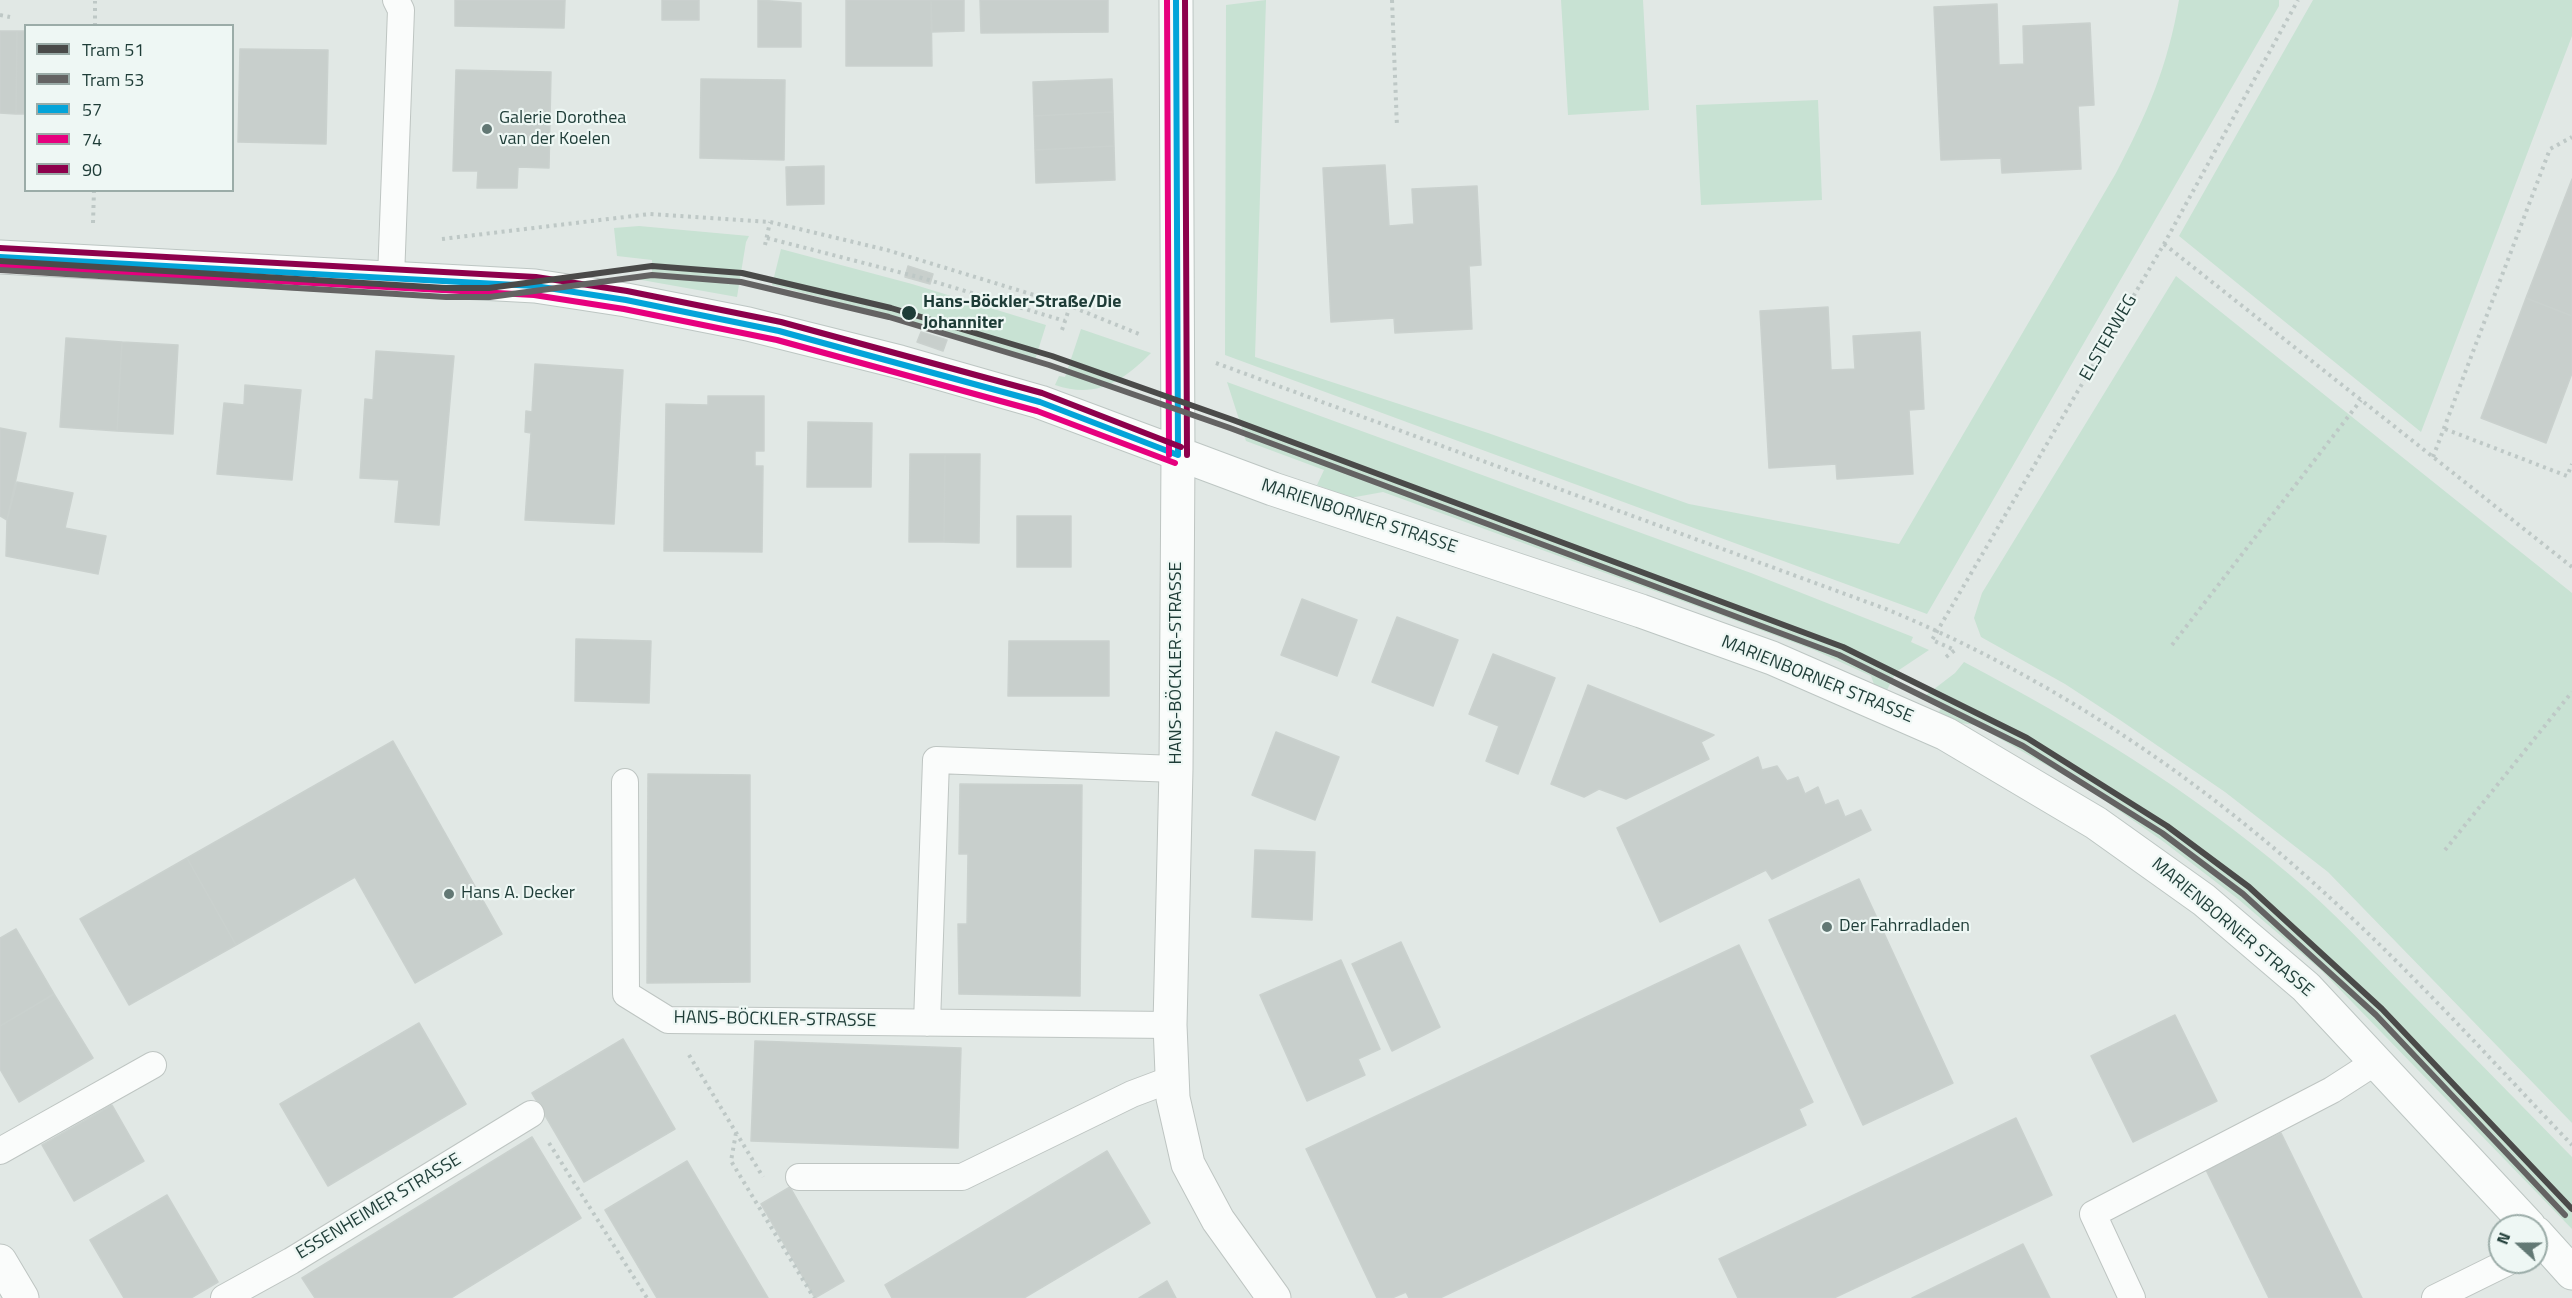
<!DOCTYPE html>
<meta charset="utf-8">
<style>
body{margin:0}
#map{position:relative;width:2572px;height:1298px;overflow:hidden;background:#e1e8e5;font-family:"Titillium Web",sans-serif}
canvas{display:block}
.legend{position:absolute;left:24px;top:24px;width:210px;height:168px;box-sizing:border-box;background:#eef7f4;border:2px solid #9baca8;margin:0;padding:8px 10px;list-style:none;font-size:18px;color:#1e3c37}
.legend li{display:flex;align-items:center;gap:12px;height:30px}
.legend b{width:30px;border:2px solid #9baca8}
.north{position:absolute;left:2488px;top:1214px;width:60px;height:60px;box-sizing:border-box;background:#eef7f4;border:2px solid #9baca8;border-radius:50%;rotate:291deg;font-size:16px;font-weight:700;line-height:24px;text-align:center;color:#1e3c37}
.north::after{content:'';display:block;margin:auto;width:21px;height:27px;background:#627874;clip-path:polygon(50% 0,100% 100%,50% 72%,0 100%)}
</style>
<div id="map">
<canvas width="2572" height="1298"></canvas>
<ul class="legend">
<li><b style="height:8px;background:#4a4a49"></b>Tram 51</li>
<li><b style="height:8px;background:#646363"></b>Tram 53</li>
<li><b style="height:8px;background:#03a4d9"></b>57</li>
<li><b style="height:8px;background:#e6007e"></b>74</li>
<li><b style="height:8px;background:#8d004c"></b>90</li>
</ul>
<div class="north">N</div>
</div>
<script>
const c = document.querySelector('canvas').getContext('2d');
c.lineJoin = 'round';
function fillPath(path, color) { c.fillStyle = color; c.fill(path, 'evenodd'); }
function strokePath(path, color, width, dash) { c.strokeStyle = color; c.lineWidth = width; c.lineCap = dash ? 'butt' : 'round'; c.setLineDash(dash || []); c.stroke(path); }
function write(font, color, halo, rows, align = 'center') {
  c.font = font + ' "Titillium Web",sans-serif'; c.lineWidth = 4.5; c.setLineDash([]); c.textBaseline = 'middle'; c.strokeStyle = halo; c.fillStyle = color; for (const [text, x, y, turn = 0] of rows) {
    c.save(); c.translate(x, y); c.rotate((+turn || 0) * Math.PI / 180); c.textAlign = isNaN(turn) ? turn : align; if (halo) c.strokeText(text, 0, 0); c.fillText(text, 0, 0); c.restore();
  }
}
const green = new Path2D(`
 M1266 0 1255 357 1488 433 1689 504 1899 544 2116 173C2147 114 2168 66 2179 0H2279V6L1927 614 1225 355 1226 5Z
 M1561 0H1643L1649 110 1568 115Z
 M2313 0H2572V36L2421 432 2179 236Z
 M1818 100 1822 200 1701 205 1696 105Z
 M639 226 749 236 746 242 737 297 625 277 652 274V260L617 256 614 228Z
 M781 249 912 284 1046 325 1035 360 870 310 772 285Z
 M2176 276 2572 593V1123L2328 872 2225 792 2120 720 2065 684 1981 637 1974 618 1982 593Z
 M1081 329 1151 353C1122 382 1096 399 1055 385L1059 376 1065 377Z
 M1227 382 1751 573 1913 637 1911 642 1929 650 1896 672 1885 694 1876 690 1871 676 1814 650 1715 613 1383 492 1350 498 1317 485 1324 470 1246 441Z
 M1964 662C2080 723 2190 790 2290 875 2333 911 2371 952 2410 992 2464 1047 2518 1102 2572 1157V1229L2322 971 2238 899 2164 842 2088 789 1976 725 1935 720 1942 706 1925 696 1955 673Z`);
const building = new Path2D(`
 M455 0H565L564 28 455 26Z
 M662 0H699V20H662Z
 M758 0 801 3V47H758Z
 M846 0H931L932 66H846Z
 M931 0H964V31L932 32Z
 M980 0H1108V32L981 33Z
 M1997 4 1999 65 2024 64 2023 26 2090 23 2094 105 2078 106 2081 169 2002 173 2001 158 1941 160 1934 7Z
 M0 31H17L16 114 0 113Z
 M17 31H26V114H16Z
 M240 49 328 50 326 144 238 142Z
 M456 70 551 72 549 168 518 167 517 188H477L478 171H453Z
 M701 79 785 80 784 160 700 158Z
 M1112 79 1113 112 1034 116 1033 82Z
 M1113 112 1114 146 1035 150 1034 116Z
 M1114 146 1115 180 1036 183 1035 150Z
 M1385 165 1389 226 1414 224 1412 189 1477 186 1481 265 1469 266 1472 329 1395 333 1394 318 1331 322 1323 168Z
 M824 166V204L787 205 786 167Z
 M2572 179V316L2526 298Z
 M908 266 933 274 930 284 905 277Z
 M2526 298 2572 316V373L2546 443 2481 418Z
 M1828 307 1831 370 1855 369 1853 336 1920 332 1924 409 1909 410 1913 474 1837 479 1836 464 1769 468 1760 311Z
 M921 332 947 340 943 351 917 342Z
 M66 338 122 342 117 431 60 427Z
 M122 342 178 345 173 434 117 431Z
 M376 351 454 356 439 525 395 522 399 480 360 478 365 399 373 400Z
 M535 364 623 370 614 524 525 520 531 433 525 432 526 411 532 412Z
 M245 385 301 390 292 480 217 474 224 403 244 405Z
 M708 396H764V451H755V466H763L762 552 664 551 666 404 708 405Z
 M808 422 872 423 871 487H807Z
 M0 428 26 433 7 520 0 516Z
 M910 454H945L944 542H909Z
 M945 454H980L979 543 944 542Z
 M17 482 73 493 65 528 106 536 98 574 6 556 7 520Z
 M1017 516H1071V567H1017Z
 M1302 599 1357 620 1337 676 1281 655Z
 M1397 617 1458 640 1433 706 1372 682Z
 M576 639 651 641 649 703 575 701Z
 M1009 641H1109V696H1008Z
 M1493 654 1555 678 1518 774 1486 761 1499 726 1469 714Z
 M1588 685 1714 735 1701 742 1709 759 1626 799 1599 789 1584 797 1551 784Z
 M1276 732 1339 757 1315 820 1252 795Z
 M393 741 502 934 415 983 355 877 236 945 187 858Z
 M1758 757 1762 770 1777 766 1787 781 1798 777 1805 794 1818 787 1825 805 1838 800 1845 817 1861 810 1871 830 1772 879 1766 870 1660 922 1617 828Z
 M648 774 750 775V982L647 983Z
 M960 784 1082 785 1080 996 959 994 958 924H967L968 854H959Z
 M1255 850 1315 852 1312 920 1252 917Z
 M187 858 236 945 129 1005 80 919Z
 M1859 879 1953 1083 1863 1125 1769 920Z
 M16 929 54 994 0 1026V938Z
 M1401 942 1440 1027 1392 1051 1352 964Z
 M1739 945 1813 1102 1799 1109 1806 1125 1440 1298H1409L1406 1292 1392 1298H1377L1306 1149Z
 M1341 960 1380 1049 1358 1059 1365 1075 1307 1101 1260 995Z
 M54 994 93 1058 19 1102 0 1069V1026Z
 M2175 1015 2217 1101 2133 1142 2091 1056Z
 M419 1023 466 1104 328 1186 280 1104Z
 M623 1039 675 1129 584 1182 532 1093Z
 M755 1041 961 1048 958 1148 751 1141Z
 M112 1105 144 1161 74 1201 42 1145Z
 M2016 1118 2052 1195 1834 1298H1738L1719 1259Z
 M2281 1133 2362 1298H2269L2206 1170Z
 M532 1137 581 1218 451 1298H315L302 1278Z
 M1107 1151 1150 1223 1024 1298H892L885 1285Z
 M687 1161 768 1298H657L605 1210Z
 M790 1187 844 1281 815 1298 761 1204Z
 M167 1195 218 1282 191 1298H124L90 1240Z
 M2023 1244 2050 1298H1912Z
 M1167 1281 1176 1298H1139Z`);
const path = new Path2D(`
 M1392 0 1397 127
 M0 15 10 17
 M95 26V1
 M93 223 94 190
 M767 238 922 278 1065 321
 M442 239 650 214 770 222 887 250 1070 306 1139 334
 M2164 244 2572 567
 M765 245 770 222
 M1062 330 1070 306
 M1216 363 1886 609C2049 676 2199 777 2328 896 2414 974 2492 1061 2572 1145
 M2445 429 2567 476 2572 464
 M2433 457 2550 149 2572 137
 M2172 645 2361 400
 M1946 657 1955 650 1932 640 2164 244 2298 0
 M2445 850 2572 692
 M689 1055 763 1177
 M736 1133 731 1161 814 1298
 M549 1143 647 1298`);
const lane = new Path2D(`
 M391 278 401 10 396 0
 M625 782 626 994 668 1020 1170 1025
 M927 1023 936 760 1176 769
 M0 1151 153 1065
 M799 1177H962L1132 1094 1172 1079
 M224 1298 291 1261 531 1114
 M2132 1298 2093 1214 2332 1090 2377 1061
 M2435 1298 2508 1262`);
const street = new Path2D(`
 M1178 455 1176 769 1170 1025 1173 1098 1188 1164 1218 1220 1274 1298
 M0 1261 22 1298`);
const secondary = new Path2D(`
 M1176 0 1178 455
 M0 257 535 286 626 300 748 324 900 362 1040 402 1273 489 1641 611 1772 658 1946 734 2096 823 2204 900 2306 987 2529 1226
 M2536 1233 2572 1273`);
const bus1 = new Path2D(`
 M1176 0 1178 455
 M0 257 535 286 626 300 779 331 1040 402 1178 455`);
const bus2 = new Path2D(`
 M1167 0 1169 455
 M0 266 534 295 624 309 777 340 1037 411 1175 463`);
const bus3 = new Path2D(`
 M1185 0 1187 455
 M0 248 536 277 627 291 781 322 1042 393 1181 447`);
const tram1 = new Path2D(`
 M0 261 446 288H489L652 266 742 273 891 308 1052 356 1233 420 1843 647 2027 738 2167 826 2249 887 2382 1009 2572 1209`);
const tram2 = new Path2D(`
 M0 270 446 297H490L652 275 741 282 889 317 1049 365 1230 428 1839 655 2023 746 2162 833 2243 894 2376 1015 2565 1215`);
const markers = [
 [487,129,6,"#627874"],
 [909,313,8,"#1e3c37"],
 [449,894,6,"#627874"],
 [1827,927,6,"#627874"]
];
const poiNames = [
 ["Galerie Dorothea",499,119],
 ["van der Koelen",499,140],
 ["Hans A. Decker",461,894],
 ["Der Fahrradladen",1839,927]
];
const stopNames = [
 ["Hans-Böckler-Straße/Die",923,303],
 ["Johanniter",923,324]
];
const streetNames = [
 ["ELSTERWEG",2109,338,-60],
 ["MARIENBORNER STRASSE",1359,517,18],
 ["HANS-BÖCKLER-STRASSE",1177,663,-90],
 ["MARIENBORNER STRASSE",1817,680,22],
 ["MARIENBORNER STRASSE",2232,928,40],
 ["HANS-BÖCKLER-STRASSE",775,1020,1],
 ["ESSENHEIMER STRASSE",379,1207,-31]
];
fillPath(green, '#c8e2d3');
fillPath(building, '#c8cfcc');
strokePath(building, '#cad1ce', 1.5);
strokePath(lane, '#bec5c2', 28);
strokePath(street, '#bec5c2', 35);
strokePath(secondary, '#bdc6c3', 35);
strokePath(path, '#bec8c6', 4, [3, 4.5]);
strokePath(lane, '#fafcfb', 26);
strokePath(street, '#fafcfb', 33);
strokePath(secondary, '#fafcfb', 33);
strokePath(bus1, '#03a4d9', 6);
strokePath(bus2, '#e6007e', 6);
strokePath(bus3, '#8d004c', 6);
strokePath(tram1, '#4a4a49', 6);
strokePath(tram2, '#646363', 6);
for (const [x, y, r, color] of markers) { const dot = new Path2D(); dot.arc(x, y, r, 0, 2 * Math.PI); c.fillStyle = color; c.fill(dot); strokePath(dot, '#eef7f4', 2); }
write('18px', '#1e3c37', '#eef7f4', poiNames, 'left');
write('bold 18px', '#1e3c37', '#eef7f4', stopNames, 'left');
write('18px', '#1e3c37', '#eef7f4', streetNames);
</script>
